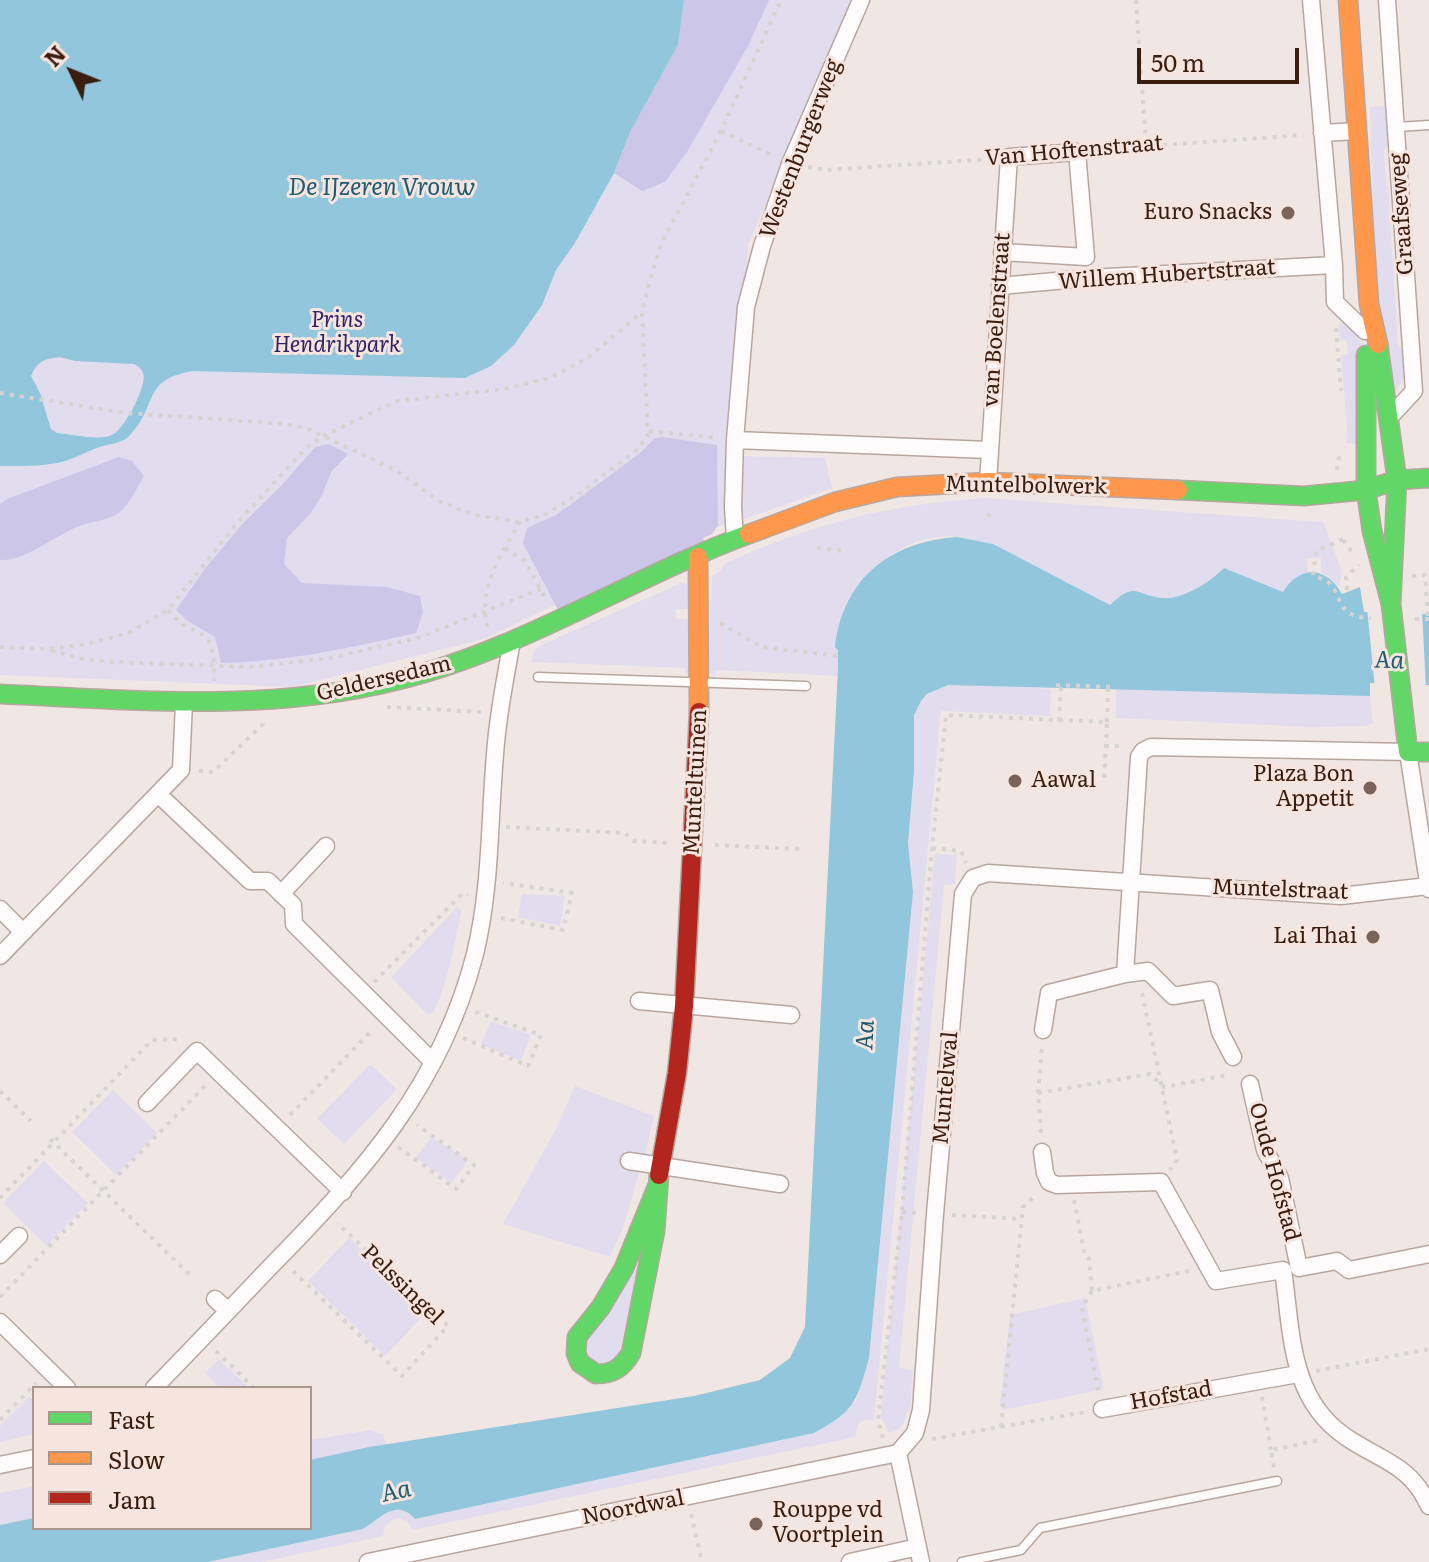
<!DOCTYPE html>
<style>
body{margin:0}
#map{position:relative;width:1429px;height:1562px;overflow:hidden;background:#f0e7e4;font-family:Literata,serif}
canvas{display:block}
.legend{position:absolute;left:32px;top:1386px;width:280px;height:144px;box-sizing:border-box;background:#f6e5de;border:2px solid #ab958b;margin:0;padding:10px 14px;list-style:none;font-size:24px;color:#3b1d0e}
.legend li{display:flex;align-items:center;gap:16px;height:40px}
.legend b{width:40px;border:2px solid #ab958b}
.north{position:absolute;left:32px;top:32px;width:80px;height:80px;-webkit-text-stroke:6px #f6e5de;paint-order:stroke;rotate:313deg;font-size:22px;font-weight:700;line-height:32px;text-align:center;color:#3b1d0e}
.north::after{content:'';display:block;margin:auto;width:28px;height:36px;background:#3b1d0e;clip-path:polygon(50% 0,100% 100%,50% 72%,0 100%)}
.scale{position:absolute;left:1137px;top:48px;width:162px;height:36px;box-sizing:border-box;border:4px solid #3b1d0e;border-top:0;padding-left:10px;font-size:24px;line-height:28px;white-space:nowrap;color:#3b1d0e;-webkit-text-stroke:6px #f6e5de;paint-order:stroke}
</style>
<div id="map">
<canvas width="1429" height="1562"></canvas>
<ul class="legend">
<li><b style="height:10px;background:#63d668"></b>Fast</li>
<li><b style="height:10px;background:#ff974d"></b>Slow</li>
<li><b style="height:10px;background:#b3261e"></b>Jam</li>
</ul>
<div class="north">N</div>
<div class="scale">50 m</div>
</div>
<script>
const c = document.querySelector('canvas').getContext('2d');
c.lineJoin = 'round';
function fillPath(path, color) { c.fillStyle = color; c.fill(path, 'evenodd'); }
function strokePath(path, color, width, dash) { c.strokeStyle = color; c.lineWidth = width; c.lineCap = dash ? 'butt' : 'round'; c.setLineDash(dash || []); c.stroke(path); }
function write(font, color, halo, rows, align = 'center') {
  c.font = font + ' Literata,serif'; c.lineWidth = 6; c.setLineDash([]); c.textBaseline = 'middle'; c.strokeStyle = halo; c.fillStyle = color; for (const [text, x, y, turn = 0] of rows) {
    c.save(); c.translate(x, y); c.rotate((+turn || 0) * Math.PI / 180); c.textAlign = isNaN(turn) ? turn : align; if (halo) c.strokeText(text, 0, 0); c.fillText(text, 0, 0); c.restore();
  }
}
const green = new Path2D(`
 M0 0H854L748 245 728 522 484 639 292 687 0 675Z
 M1388 106 1391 142 1384 150 1386 185 1388 186 1398 345 1407 353 1405 377 1392 397C1374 302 1373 203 1370 107Z
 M1341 321 1356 334 1362 346 1357 444 1346 443 1347 429 1341 355 1348 354 1347 340 1340 341 1339 322Z
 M741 456 825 458 832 488 745 519 741 511Z
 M986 498 1323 522 1342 571 1339 587 1328 576 1321 573V558H1308L1307 573C1297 575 1288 583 1283 592L1224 568C1210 582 1183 600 1162 598 1136 596 1135 580 1110 605 1071 584 1033 567 992 551 981 547 969 539 958 537 913 530 854 572 842 614 836 634 839 656 838 676L716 670 715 676 708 672 712 576 719 572 726 563C814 523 890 504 986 498Z
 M681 583 687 584 694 609H677L675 618 694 620 689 673 686 675 685 668 531 662 534 651 541 645Z
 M980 684 1051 689 1050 716 941 711 874 1421 865 1420 858 1424 855 1437 413 1530 407 1521 397 1518 385 1526 383 1536 262 1562H208L363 1529C382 1516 393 1497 415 1519L814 1433 856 1401 869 1358 913 892 908 843 914 772V715L921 701 934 689 948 685Z
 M1116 689 1370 696 1373 723 1365 726 1311 727 1116 718Z
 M935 853 957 855 955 884 944 885 899 1367 913 1371 910 1411 907 1412C905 1424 901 1430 889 1433L881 1417Z
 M522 894 565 896 560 926 518 917Z
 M457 907 462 911C456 935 445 999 431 1014L426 1013 391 977Z
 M491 1021 531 1035 521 1061 481 1044Z
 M370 1064 397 1089 344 1144 317 1119Z
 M575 1086 654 1116 645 1156 626 1154 624 1168 639 1173 624 1225 610 1257 503 1224 556 1129Z
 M113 1090 157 1133 116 1175 72 1132Z
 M431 1137 468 1160 452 1183 416 1158Z
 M44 1161 88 1203 47 1246 3 1203Z
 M349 1238 427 1312 385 1356 308 1281Z
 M641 1261 617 1361 597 1365 587 1355 585 1342Z
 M1085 1298 1104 1389 1003 1410 1000 1405 1010 1315Z
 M219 1359 249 1388H220L205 1373Z
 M29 1397 34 1400V1434L0 1442V1426Z
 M371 1430 383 1435 386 1445 310 1460V1440Z
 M34 1486V1518L0 1525V1493Z`);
const forest = new Path2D(`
 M684 0H769L748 46 687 152 665 182 642 191 614 173 630 132 678 45Z
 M662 437 717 445 718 525 712 534 703 538 705 545 558 610 523 543 527 528 556 515 578 499 640 453 655 438Z
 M329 444 348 454 331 472 322 495 310 514 287 538 284 564 302 583 387 587 420 596 423 612 416 633C352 647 287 662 221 663L215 637 188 621 176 610 204 570 244 522 282 485 315 447Z
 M119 457 132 461 144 476C137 487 130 504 120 512 108 521 93 521 79 526 56 535 24 562 0 560V504L7 499Z`);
const water = new Path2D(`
 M0 0H684L678 45 630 132 614 173 575 243 556 270 542 305 514 345 491 366 465 378 192 371C141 381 159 403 131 434 124 443 113 443 103 446 91 449 80 456 68 460 48 467 21 466 0 466ZM60 357 75 361 134 364C138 366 142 369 143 373 148 385 125 427 114 434 100 442 73 434 57 433L51 429 40 393 31 376C38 361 43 359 60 357Z
 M957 537 993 544 1110 605C1136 580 1136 596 1162 598 1183 600 1210 582 1224 568L1283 592C1300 564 1327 567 1342 594L1360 587 1364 612 1429 614V685L1370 683V696L948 685 927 694 921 701 914 715V772L908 843 913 892 869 1358C857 1401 855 1411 814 1433L415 1519C396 1498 381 1518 363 1529L208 1562H0V1525L34 1518V1528H310V1460L369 1447 694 1396 760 1380 790 1358 805 1327 838 668V650L835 647C843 578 890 542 957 537Z`);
const pier = new Path2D(`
 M1367 608 1422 610 1426 689 1375 688Z`);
const path = new Path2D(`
 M1136 0 1146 145
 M721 131 774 156
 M1093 150 1303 135
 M808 167 826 170 991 159
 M1336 328 1341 391
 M0 393 126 413 286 424 308 429 397 471 439 501 474 515 520 522 544 515 577 495 638 449 648 435 642 312 650 280 662 242 721 131 781 0
 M649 431 718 438
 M1337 470 1340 451
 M988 517 990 512
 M1343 539 1316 551 1313 576C1351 584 1325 617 1371 618
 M1343 540 1354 555
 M505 548 525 561 547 601
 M817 548 843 551
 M1412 576 1425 575 1428 619
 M1347 590 1346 577 1359 565
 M168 610C197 646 215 616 214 681
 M1415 619H1429
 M720 623 762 647 838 656
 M488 627C476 590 502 553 520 522
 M0 647 48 649 88 644 128 633 168 610 238 522 305 449 323 436 397 401 504 389 550 378 589 357 642 312
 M51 650 78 658 111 662 250 667 329 658 418 638 541 589
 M1056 685 1114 687
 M387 707 482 712
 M1059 721 1061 685
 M1107 722 1108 687
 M1105 746H1123
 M199 771 213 772 263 724 264 720
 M506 827 625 833 633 841 670 843
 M715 845 800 849
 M932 848 961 851 966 863
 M501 918 563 930 572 893 503 883
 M374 982 463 893 468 895
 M1142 993 1177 1160 1170 1170
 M463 1038 528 1066 541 1035 473 1011
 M0 1091 31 1121
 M1038 1093 1150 1074 1164 1087 1228 1075
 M290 1115 373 1029
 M1041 1133 1038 1093 1042 1046
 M50 1139 193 1278
 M398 1147 456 1189 474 1165 417 1125
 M0 1198 152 1040 182 1039
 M1074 1200 1085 1256 1089 1258 1092 1291 1189 1271
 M902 1212 920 1213
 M952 1215 1022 1219
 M293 1271 402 1376 448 1326 337 1223
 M1092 1291 1082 1308 1099 1394
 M0 1297 207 1084
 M216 1351 254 1388
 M1316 1371 1429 1349
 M1262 1397 1271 1450
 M0 1420 36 1383
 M1001 1427 1023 1207 1036 1195
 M883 1438 878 1420 902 1212 932 848 946 715 1107 722 1104 783
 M932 1439 1085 1412
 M1274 1467 1271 1450 1321 1440
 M691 1514 702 1562`);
const lane = new Path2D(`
 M1397 127 1429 125
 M538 677 806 686
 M962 1562 1021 1550 1040 1528 1277 1481`);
const street = new Path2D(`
 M1311 0 1334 265 1335 302 1365 331
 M1387 0 1414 391 1389 418
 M1322 133 1357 131
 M1000 286 1089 278 1334 265
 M735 440 989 450
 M988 482 1009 157 1077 152 1086 257 1002 252
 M735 539 733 507 735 440 746 307 762 246 790 164 861 0
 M158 794 250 881H268L293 905 294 924 433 1062
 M281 894 326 846
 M0 909 23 932
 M0 956 181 770 184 702
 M1125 974 1148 971 1173 996 1210 990 1220 1032 1233 1057
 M639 1001 791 1015
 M1043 1030 1049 993 1125 974 1139 757 1143 751 1151 747 1408 752 1429 889
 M1250 1084 1265 1150 1280 1178 1299 1268 1337 1261 1349 1270 1429 1254
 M147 1103 197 1051 343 1192
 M1042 1152 1045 1173 1049 1182 1057 1185 1161 1182 1216 1281 1283 1270C1292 1331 1289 1399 1346 1437 1381 1461 1410 1464 1429 1506
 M629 1161 780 1184
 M0 1255 19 1236
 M215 1299 228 1311
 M0 1322 67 1388
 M154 1388C194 1347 233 1306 272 1265 364 1171 441 1086 475 954 492 884 489 814 496 743 499 709 506 674 512 641
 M1102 1409 1298 1374
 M898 1453 915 1433 921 1410 935 1214 963 894 973 878 988 873 1341 896 1428 886
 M898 1453 921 1562
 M0 1465 34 1458
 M368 1562 898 1453
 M850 1562 918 1547`);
const fast = new Path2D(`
 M1378 344 1397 480 1391 604
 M1366 355V490L1372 531 1391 604 1408 752H1429
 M1178 490 1304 496 1366 490 1397 480 1429 478
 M0 694C132 700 268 713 398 680 521 650 630 578 749 534
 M657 1187 624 1268 601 1307 577 1337 576 1353 580 1363 596 1374C613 1374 622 1368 631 1353L655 1231 659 1175`);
const slow = new Path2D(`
 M1348 0 1369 304 1378 344
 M749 534 835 502 897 487 988 482 1178 490
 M698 557 699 712`);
const jam = new Path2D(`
 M659 1175 677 1073 684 1006 699 712`);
const markers = [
 [1288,213,8,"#7a6459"],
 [1015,781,8,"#7a6459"],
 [1370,788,8,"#7a6459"],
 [1373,937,8,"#7a6459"],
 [756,1524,8,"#7a6459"]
];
const streetNames = [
 ["Westenburgerweg",801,149,-69],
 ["Van Hoftenstraat",1074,151,-5],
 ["Graafseweg",1402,214,-94],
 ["Willem Hubertstraat",1167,275,-4],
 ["van Boelenstraat",997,320,-86],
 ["Muntelbolwerk",1026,486,1],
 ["Geldersedam",384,679,-13],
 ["Munteltuinen",696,782,-87],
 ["Muntelstraat",1280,890,2],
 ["Muntelwal",946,1088,-85],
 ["Oude Hofstad",1274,1172,75],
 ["Pelssingel",402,1285,44],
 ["Hofstad",1171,1396,-10],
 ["Noordwal",633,1508,-11]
];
const poiNames = [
 ["Euro Snacks",1272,213],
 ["Plaza Bon",1354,775],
 ["Appetit",1354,800],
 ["Aawal",1031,781,"left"],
 ["Lai Thai",1357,937],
 ["Rouppe vd",772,1511,"left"],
 ["Voortplein",772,1536,"left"]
];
const parkNames = [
 ["Prins",337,321],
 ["Hendrikpark",337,346]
];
const waterNames = [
 ["De IJzeren Vrouw",382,188],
 ["Aa",1389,661,2],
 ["Aa",866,1035,-87],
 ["Aa",396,1492,-12]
];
fillPath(green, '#e1ddee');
fillPath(forest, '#ccc7e8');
fillPath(water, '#91c6dc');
fillPath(pier, '#f0e7e4');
strokePath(lane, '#b8a69e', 11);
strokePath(street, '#b8a69e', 19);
strokePath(fast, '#b8a69e', 21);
strokePath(slow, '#b8a69e', 21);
strokePath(jam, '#b8a69e', 21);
strokePath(path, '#d7d3d1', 4, [4, 6]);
strokePath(lane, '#fdfbfb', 8);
strokePath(street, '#fdfbfb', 16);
strokePath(fast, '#63d668', 18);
strokePath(slow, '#ff974d', 18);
strokePath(jam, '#b3261e', 18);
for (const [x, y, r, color] of markers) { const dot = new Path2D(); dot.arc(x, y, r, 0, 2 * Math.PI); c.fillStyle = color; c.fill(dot); strokePath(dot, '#f6e5de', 3); }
write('22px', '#3b1d0e', '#f6e5de', streetNames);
write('22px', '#3b1d0e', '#f6e5de', poiNames, 'right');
write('italic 22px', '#31236c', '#f6e5de', parkNames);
write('italic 24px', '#1d5c73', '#f6e5de', waterNames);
</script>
